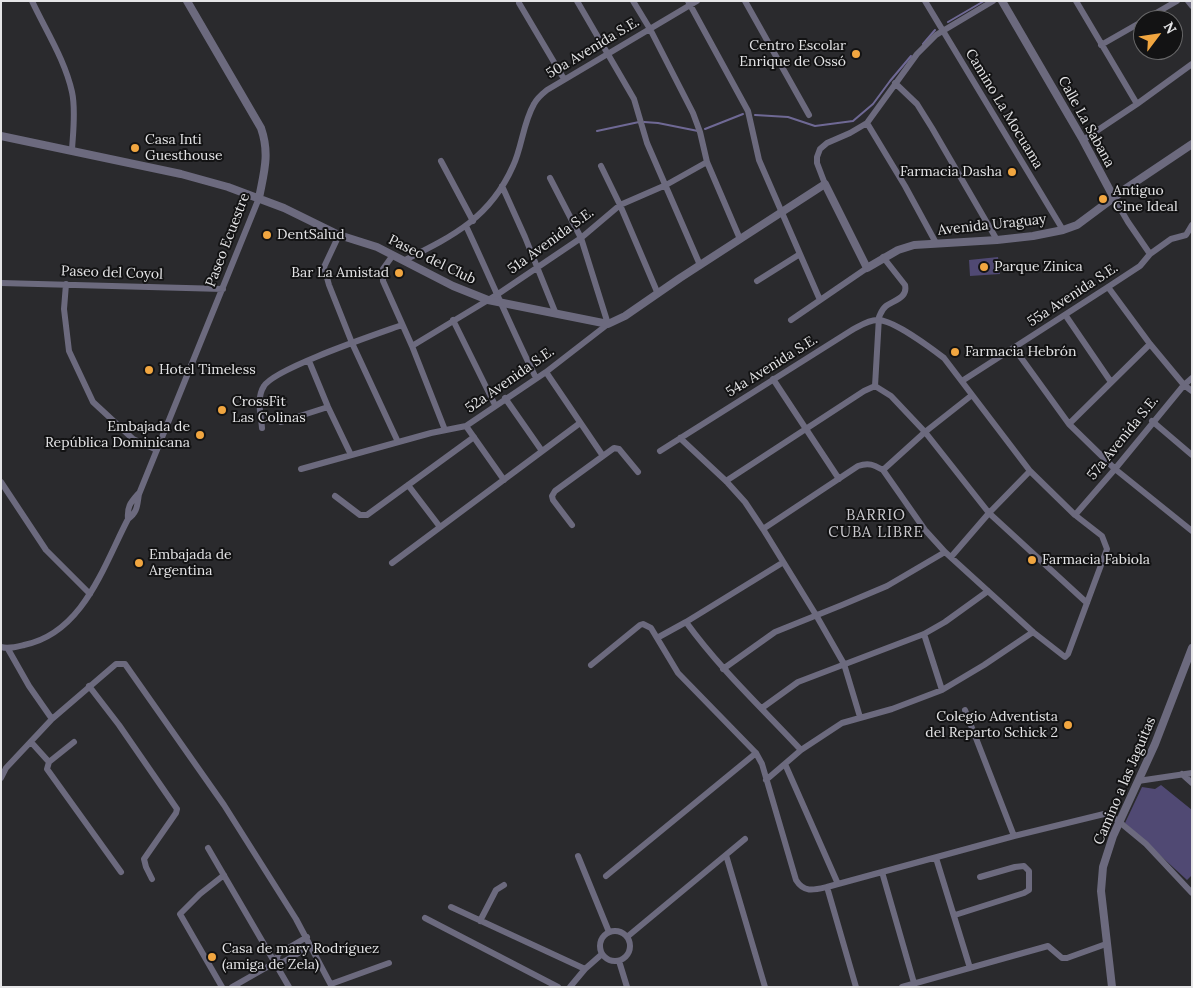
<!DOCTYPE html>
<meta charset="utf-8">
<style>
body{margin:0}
#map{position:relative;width:1193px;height:988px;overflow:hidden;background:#2a2a2d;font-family:Lora,serif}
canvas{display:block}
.frame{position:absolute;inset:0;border:2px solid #e5e5e7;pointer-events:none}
.north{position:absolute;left:1133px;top:10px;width:50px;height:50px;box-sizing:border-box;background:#131314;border:1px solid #676768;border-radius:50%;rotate:59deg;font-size:14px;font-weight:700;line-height:20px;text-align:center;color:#e5e5e7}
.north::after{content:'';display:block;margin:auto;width:18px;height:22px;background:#f1a640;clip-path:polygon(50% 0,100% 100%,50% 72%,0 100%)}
</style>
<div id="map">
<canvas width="1193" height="988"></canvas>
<div class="frame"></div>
<div class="north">N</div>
</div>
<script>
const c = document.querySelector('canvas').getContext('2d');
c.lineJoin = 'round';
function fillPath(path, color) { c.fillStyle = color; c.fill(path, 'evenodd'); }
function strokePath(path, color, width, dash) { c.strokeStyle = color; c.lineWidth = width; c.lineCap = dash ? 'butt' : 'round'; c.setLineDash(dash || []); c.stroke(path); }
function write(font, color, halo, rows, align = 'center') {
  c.font = font + ' Lora,serif'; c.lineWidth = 4; c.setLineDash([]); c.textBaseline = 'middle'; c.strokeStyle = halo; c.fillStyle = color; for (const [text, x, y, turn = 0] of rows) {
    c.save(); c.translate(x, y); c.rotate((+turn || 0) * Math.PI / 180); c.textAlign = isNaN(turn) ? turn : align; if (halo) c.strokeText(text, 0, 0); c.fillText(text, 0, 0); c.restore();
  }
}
const green = new Path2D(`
 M998 257 1000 274 970 276 969 260Z
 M1161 785 1192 810V875L1187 880 1125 823 1142 787 1155 789Z`);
const stream = new Path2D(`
 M948 22 984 1
 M923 44 935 30
 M755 115 788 117 815 126 853 121 873 104 890 81 911 56
 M644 122 658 123 698 131
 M705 129 743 114
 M597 131 639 122`);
const minor = new Path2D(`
 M32 1C46 31 65 60 72 92 76 110 73 132 72 150
 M577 1 634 99 647 143 700 265
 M633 1 650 29 693 113 700 132 707 162 740 239
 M688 1 748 111 759 160 820 300
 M745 1 809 115
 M925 1 1063 230
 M1076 1 1137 104
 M1188 1 1192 6
 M519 3 564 79
 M1144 20 1177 1
 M1101 45 1143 21
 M895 83 917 104 932 128 997 240
 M867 123 905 186 936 243
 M1083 140 1137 104 1192 64
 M441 161 473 221
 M601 166 620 205 658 294
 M825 184 817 163V157L820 149 827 143 850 133 867 123 917 54 936 35 993 1
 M502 186 525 237 556 314
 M1114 198 1128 222 1150 254
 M466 226C490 277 511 328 536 378
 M339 235 324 267 329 285 352 343 398 442
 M393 255 383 269V281L412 346 445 430
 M405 260C453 236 490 218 513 166 522 147 523 123 534 104 537 98 542 94 547 90L697 1
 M757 281 800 254
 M1 283 223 289
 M66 284 64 309 69 351 93 402 133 439 157 450
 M1108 287 1150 344 1184 385 1192 391
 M1066 316 1111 382
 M453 320 495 405
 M791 320 867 268
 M412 346 498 294 581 238 620 205 666 185 707 162
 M1014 348 1069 424 1115 469 1192 531
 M309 361 328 407 351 455
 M546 372 603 456 614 448 619 449 638 472
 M773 379 839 479
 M962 381 1108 287 1140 266 1150 254 1171 239 1186 235 1192 225
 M875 386 879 317C881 313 882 309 886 306 894 300 908 298 905 285L883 257
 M505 398 542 451
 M1152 421 1192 455
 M281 422 328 407
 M1069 424 1150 344
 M466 426 504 480
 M262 428C261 415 256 398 264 386 275 368 377 334 402 325
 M680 438 726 481 745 502 763 529 816 615 844 664 860 717
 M660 451 852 330C860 326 868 320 877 320 892 319 931 348 944 358L1030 471 1075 515 1102 536 1107 549 1068 654 1065 657 1033 632 945 552 925 530 883 470C874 465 869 462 858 466L763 529
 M301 469 431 433 466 426 546 372 608 324 581 238 550 178
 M883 470 925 432 972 395
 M726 481 864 391 875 386 891 396 925 432 989 513 1087 603
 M1 482 46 550 90 594
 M408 485 440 527
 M335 496 360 515H367L474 437
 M1075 515 1115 469 1184 385 1192 378
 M128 519C127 507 130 503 138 494
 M572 525 553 500 552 496 555 491 603 456
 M951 557 989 513 1030 471
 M392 563 580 423
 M782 563 686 622C720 669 762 708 801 750
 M924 634 942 690
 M657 638 686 622
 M1 647C9 649 16 647 24 645 83 633 103 567 128 519 138 512 137 505 139 494L259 198
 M8 649 29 686 52 719
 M591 665 640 625 643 624 651 628 678 673 756 753 762 764 796 880C804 893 814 890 827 887L856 987
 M723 669 775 632 842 605 887 586 945 552
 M89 686 119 725 177 809 176 813 144 859 146 867 152 879
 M762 708 798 682 924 634 945 622 988 591
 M965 710 1014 836
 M31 742 49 762
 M74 742 49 762 47 769 121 872
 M785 764 838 884
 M1182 774 1192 783
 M1 778 6 768 52 719 116 664H125L224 805 296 919 332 987
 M766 780 801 750 842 723 892 709 942 690 984 665 1033 632
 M1138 781 1192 773
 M208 848 289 987
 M726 855 765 987
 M578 856 609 932
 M936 858 970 968
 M882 872 914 983
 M606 876 756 753
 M827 887 1014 836 1104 814 1111 815 1146 844 1192 893
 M451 907 585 969
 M955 915 1024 893 1029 890V871L1024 866 1015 867 980 877
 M425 918 558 987
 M480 921 496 890 504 885
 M600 946a15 15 0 1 1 30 0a15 15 0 1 1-30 0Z
 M627 937 745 839
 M619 961 627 987
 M276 962 278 954 307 937
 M331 984 389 963
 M222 987 180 914 200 894 224 875
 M232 987 276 962H283L311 946
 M570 987 585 969 602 954
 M902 987 1048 946 1062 958H1067L1106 944`);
const tertiary = new Path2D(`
 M187 1 261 128C270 154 264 172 259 198
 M1002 1 1083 140 1114 198
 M1 136 181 174 228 187 284 208 339 235 377 247 453 286 488 300 608 324 625 316 680 278 825 184 867 268 898 250 914 245 997 240 1033 236 1063 230 1077 225 1128 187 1192 144
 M1112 987 1101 891 1103 867 1113 836 1155 744 1192 648`);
const markers = [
 [856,54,5,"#f1a640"],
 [135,148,5,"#f1a640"],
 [1012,172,5,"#f1a640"],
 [1103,199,5,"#f1a640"],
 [267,235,5,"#f1a640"],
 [984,267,5,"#f1a640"],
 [399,273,5,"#f1a640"],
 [955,352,5,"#f1a640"],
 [149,370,5,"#f1a640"],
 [222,410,5,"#f1a640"],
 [200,435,5,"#f1a640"],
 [1032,560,5,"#f1a640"],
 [139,563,5,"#f1a640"],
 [1068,725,5,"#f1a640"],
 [212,957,5,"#f1a640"]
];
const poiNames = [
 ["Centro Escolar",846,46,"right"],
 ["Enrique de Ossó",846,62,"right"],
 ["Casa Inti",145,140],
 ["Guesthouse",145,156],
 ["Farmacia Dasha",1002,172,"right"],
 ["Antiguo",1113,191],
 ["Cine Ideal",1113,207],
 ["DentSalud",277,235],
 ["Parque Zinica",994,267],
 ["Bar La Amistad",389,273,"right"],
 ["Farmacia Hebrón",965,352],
 ["Hotel Timeless",159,370],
 ["CrossFit",232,402],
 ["Las Colinas",232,418],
 ["Embajada de",190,427,"right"],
 ["República Dominicana",190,443,"right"],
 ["Embajada de",149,555],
 ["Argentina",149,571],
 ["Farmacia Fabiola",1042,560],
 ["Colegio Adventista",1058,717,"right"],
 ["del Reparto Schick 2",1058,733,"right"],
 ["Casa de mary Rodríguez",222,949],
 ["(amiga de Zela)",222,965]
];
const streetNames = [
 ["50a Avenida S.E.",593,48,-31],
 ["Camino La Mocuama",1004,109,59],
 ["Calle La Sabana",1086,122,61],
 ["Avenida Uraguay",992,225,-6],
 ["Paseo Ecuestre",228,240,-69],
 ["51a Avenida S.E.",551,241,-36],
 ["Paseo del Club",432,260,26],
 ["Paseo del Coyol",112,273,2],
 ["55a Avenida S.E.",1073,295,-33],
 ["54a Avenida S.E.",772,366,-32],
 ["52a Avenida S.E.",510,380,-35],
 ["57a Avenida S.E.",1123,438,-51],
 ["Camino a las Jaguitas",1125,781,-67]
];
const neighbourhoodNames = [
 ["BARRIO",876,516],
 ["CUBA LIBRE",876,533]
];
fillPath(green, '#504973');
strokePath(stream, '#6f6995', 2);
strokePath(minor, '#6c6a7e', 6);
strokePath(tertiary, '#6c6a7e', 8);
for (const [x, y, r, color] of markers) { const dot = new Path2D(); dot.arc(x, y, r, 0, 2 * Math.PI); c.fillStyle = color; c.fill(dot); strokePath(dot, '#131314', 2); }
write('14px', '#e5e5e7', '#131314', poiNames, 'left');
write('14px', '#e5e5e7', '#131314', streetNames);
c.letterSpacing = '1px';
write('15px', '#cbcacf', '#131314', neighbourhoodNames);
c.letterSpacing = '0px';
</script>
